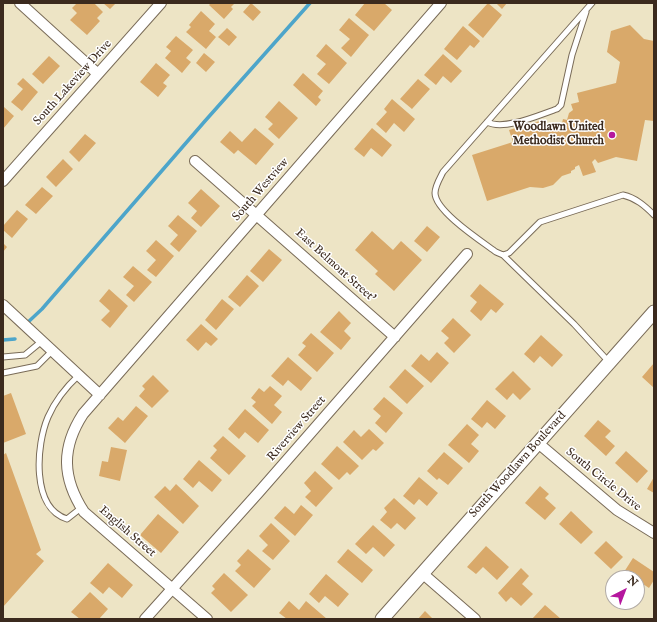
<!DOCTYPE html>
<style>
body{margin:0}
#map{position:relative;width:657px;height:622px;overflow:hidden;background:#ede4c5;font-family:"IM FELL English",serif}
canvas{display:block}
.frame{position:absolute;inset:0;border:4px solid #3b2a1e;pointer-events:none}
.north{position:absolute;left:605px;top:570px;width:40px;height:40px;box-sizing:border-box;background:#fff;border:1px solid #b1aaa5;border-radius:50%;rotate:42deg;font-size:11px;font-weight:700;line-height:16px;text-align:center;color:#3b2a1e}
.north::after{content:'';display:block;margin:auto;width:14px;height:18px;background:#b5179e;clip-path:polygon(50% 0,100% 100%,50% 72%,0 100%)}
</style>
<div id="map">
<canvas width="657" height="622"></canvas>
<div class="frame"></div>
<div class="north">N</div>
</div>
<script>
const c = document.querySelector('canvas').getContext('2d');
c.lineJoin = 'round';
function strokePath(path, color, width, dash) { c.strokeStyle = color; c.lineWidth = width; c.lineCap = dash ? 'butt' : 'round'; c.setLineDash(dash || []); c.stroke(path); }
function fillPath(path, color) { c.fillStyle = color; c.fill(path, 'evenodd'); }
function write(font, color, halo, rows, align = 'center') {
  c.font = font + ' "IM FELL English",serif'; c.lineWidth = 3; c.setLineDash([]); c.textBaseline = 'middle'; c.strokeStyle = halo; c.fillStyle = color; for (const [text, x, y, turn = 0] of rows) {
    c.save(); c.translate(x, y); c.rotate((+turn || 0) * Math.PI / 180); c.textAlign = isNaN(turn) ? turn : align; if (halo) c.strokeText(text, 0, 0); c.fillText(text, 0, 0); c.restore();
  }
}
const stream = new Path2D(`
 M26 324 42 309 205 121 310 3
 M3 340 15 339`);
const building = new Path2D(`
 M77 3H94L103 12 97 18 100 21 87 35 70 20 77 13 72 8Z
 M103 3H116L110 9Z
 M211 3H235L231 7 233 9 224 19 209 5Z
 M251 3 261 12 253 21 243 12Z
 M365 3H384L392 10 374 31 355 15Z
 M488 3 502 15 483 38 468 25Z
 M496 3H507L502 9Z
 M201 11 215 24 209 31 216 37 206 49 186 32 191 27 189 25Z
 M349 18 369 35 351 57 341 48 350 39 339 30Z
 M630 25 644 39 654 41V121L645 120 637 161 616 157 598 163 595 159 592 162 596 172 583 176 579 165 575 167V169L571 171V173L562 176 553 185 543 188 530 187 487 201 472 155 513 142 509 130 543 120 547 131 561 127 563 119 567 120 569 113 573 110 571 104 579 102 577 93 616 83 620 62 607 52 611 31Z
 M463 26 480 41 474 48 470 45 457 60 444 49Z
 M227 28 237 37 229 46 218 37Z
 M176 36 193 50 186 58 191 62 182 73 165 58 171 51 166 47Z
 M326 44 347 63 329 84 317 74 326 64 316 56Z
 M204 53 215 62 206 72 196 63Z
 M443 54 462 71 451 83 443 76 436 85 424 75Z
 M49 56 60 66 43 84 32 74Z
 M156 63 170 75 163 83 167 86 158 97 140 82Z
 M303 73 323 91 318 97 321 100 316 106 293 85Z
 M23 78 38 92 22 111 11 102 23 89 17 84Z
 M418 79 430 89 412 109 400 99Z
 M392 99 415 119 404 132 394 123 386 133 376 124 387 112 384 109Z
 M279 101 298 118 279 139 268 129 273 124 265 117Z
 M4 107 14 116 3 129V108Z
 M255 128 274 144 256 165 238 150 234 154 220 142 230 131 242 142Z
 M372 128 392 145 382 157 371 148 364 157 354 149Z
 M85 134 96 143 79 162 69 152Z
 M63 159 73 169 56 187 46 177Z
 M42 187 53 196 36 214 25 205Z
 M201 189 220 206 201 227 191 218 197 211 188 203Z
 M17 210 28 219 12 238 3 230V226Z
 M178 215 197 231 179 252 170 244 178 235 168 226Z
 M427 226 440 237 427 252 414 241Z
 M372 231 393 250 401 241 422 260 394 291 375 274 378 271 355 250Z
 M156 240 174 256 156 277 147 270 156 260 146 251Z
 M3 243 7 247 3 252Z
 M269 249 282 260 263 282 250 271Z
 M133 266 152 282 134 302 126 295 134 286 123 277Z
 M247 275 259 286 240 307 228 297Z
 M480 284 504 304 496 313 491 309 481 321 470 311 477 302 470 296Z
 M109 289 128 306 110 328 101 320 110 311 99 301Z
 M222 299 234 309 216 330 205 320Z
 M339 311 351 323 344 331 351 338 341 350 320 332Z
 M453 318 471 335 454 353 444 343 449 338 441 331Z
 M201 324 218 339 211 346 206 342 198 351 186 340Z
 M311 333 334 353 317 372 298 355 306 346 302 343Z
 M541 335 563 355 552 367 540 356 534 363 524 354Z
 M437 352 449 363 431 383 411 366 421 354 429 361Z
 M288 357 312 378 301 391 288 380 283 386 271 376Z
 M654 363V388L642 377Z
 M405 369 424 386 407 404 389 387Z
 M513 371 531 389 520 400 513 393 507 400 495 389Z
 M153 375 169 391 152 408 139 396 145 389 142 386Z
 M270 386 282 396 274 405 282 412 272 424 252 406 256 402 251 398 259 388 264 392Z
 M11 393 26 434 3 443V396Z
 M384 397 403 413 386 433 375 423 381 416 373 409Z
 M487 400 506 416 495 429 487 422 482 428 471 419Z
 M136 406 148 416 125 443 108 428 118 417 123 421Z
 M245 409 269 430 258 443 245 432 239 439 228 429Z
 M598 420 611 431 605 437 615 446 606 456 584 436Z
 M467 424 479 435 471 444 479 451 469 463 448 445Z
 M369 429 384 443 376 451 373 449 362 460 343 442 354 430 361 437Z
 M223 436 246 456 229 475 210 458 217 450 213 446Z
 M337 446 359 466 350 475 347 472 339 480 321 464Z
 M111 447 127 450 120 481 99 476 102 461 108 462Z
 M626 451 648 471 637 483 615 463Z
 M444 452 463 468 448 485 439 478 437 480 427 471Z
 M6 453 41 550 36 554 44 561 3 607V455Z
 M199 460 222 480 212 492 199 481 193 488 183 479Z
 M315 471 333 488 316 507 305 497 311 491 304 483Z
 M419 477 438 493 427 506 419 499 414 505 403 496Z
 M654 477V493L647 489Z
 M176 484 199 506 183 524 154 497 165 486 170 491Z
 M540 486 549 494 545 498 556 508 545 520 525 503Z
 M394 498 416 518 405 530 397 523 391 529 380 520 387 512 384 508Z
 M301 505 313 515 295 536 274 518 285 506 294 514Z
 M571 511 593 532 581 544 559 524Z
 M158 514 179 532 161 553 140 535Z
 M271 523 290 541 273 560 262 551 268 545 259 536Z
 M373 525 395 545 384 557 373 547 366 554 355 544Z
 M606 541 623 557 611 569 594 553Z
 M486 546 509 567 497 580 483 567 476 574 467 567Z
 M248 549 271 569 254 588 235 571 241 565 237 561Z
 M348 549 373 570 362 583 337 562Z
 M633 558 654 572V580L649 588 637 580V578H633L624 572Z
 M108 563 133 585 122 598 109 587 103 594 90 583Z
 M521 568 529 576 522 584 533 594 521 606 511 597 506 602 498 593Z
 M224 573 248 595 231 612 211 593 215 589 212 586Z
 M326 574 349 594 338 607 325 596 319 603 309 594Z
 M90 592 108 609 99 619H80L71 612Z
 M289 601 299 610 306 601 327 619H287L279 613Z
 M545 605 561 619H532Z
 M425 611 433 619H418Z`);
const service = new Path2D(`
 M592 3 443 172C440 178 435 186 435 193 435 211 481 241 496 252L503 255 509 253 540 222 623 195C636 198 645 206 654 215
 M487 122C504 131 539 115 557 109L561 105 572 55 586 12
 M503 255 574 324 609 362
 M3 357 25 355 42 341
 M3 373 37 366 52 351
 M79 375C66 387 55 401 48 417 36 445 31 508 67 519L81 508`);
const minor = new Path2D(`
 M20 3 98 74
 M195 161 395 337
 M3 181 161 3
 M3 305 100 395
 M538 443 617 510 654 533
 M422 573 475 619
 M145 619 259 492 467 254
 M207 619 84 512C62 478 61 448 83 414L441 3`);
const tertiary = new Path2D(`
 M382 619 654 312`);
const markers = [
 [612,135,4,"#b5179e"]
];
const streetNames = [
 ["South Lakeview Drive",73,83,-48],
 ["South Westview",261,190,-49],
 ["East Belmont Street'",335,266,42],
 ["Riverview Street",297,429,-49],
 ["South Woodlawn Boulevard",518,465,-48],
 ["South Circle Drive",603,480,39],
 ["English Street",127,532,41]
];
const poiNames = [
 ["Woodlawn United",604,128],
 ["Methodist Church",604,142]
];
strokePath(stream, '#4da5ca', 3.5);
fillPath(building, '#d9a96a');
strokePath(service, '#796b58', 7);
strokePath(minor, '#796b58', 12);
strokePath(tertiary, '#796b58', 15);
strokePath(service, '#fff', 5);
strokePath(minor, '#fff', 10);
strokePath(tertiary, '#fff', 13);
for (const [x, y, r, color] of markers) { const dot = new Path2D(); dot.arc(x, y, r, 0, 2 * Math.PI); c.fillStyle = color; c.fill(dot); strokePath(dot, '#fff', 1.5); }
write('12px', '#3b2a1e', '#fff', streetNames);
write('bold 12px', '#3b2a1e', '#fff', poiNames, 'right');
</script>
